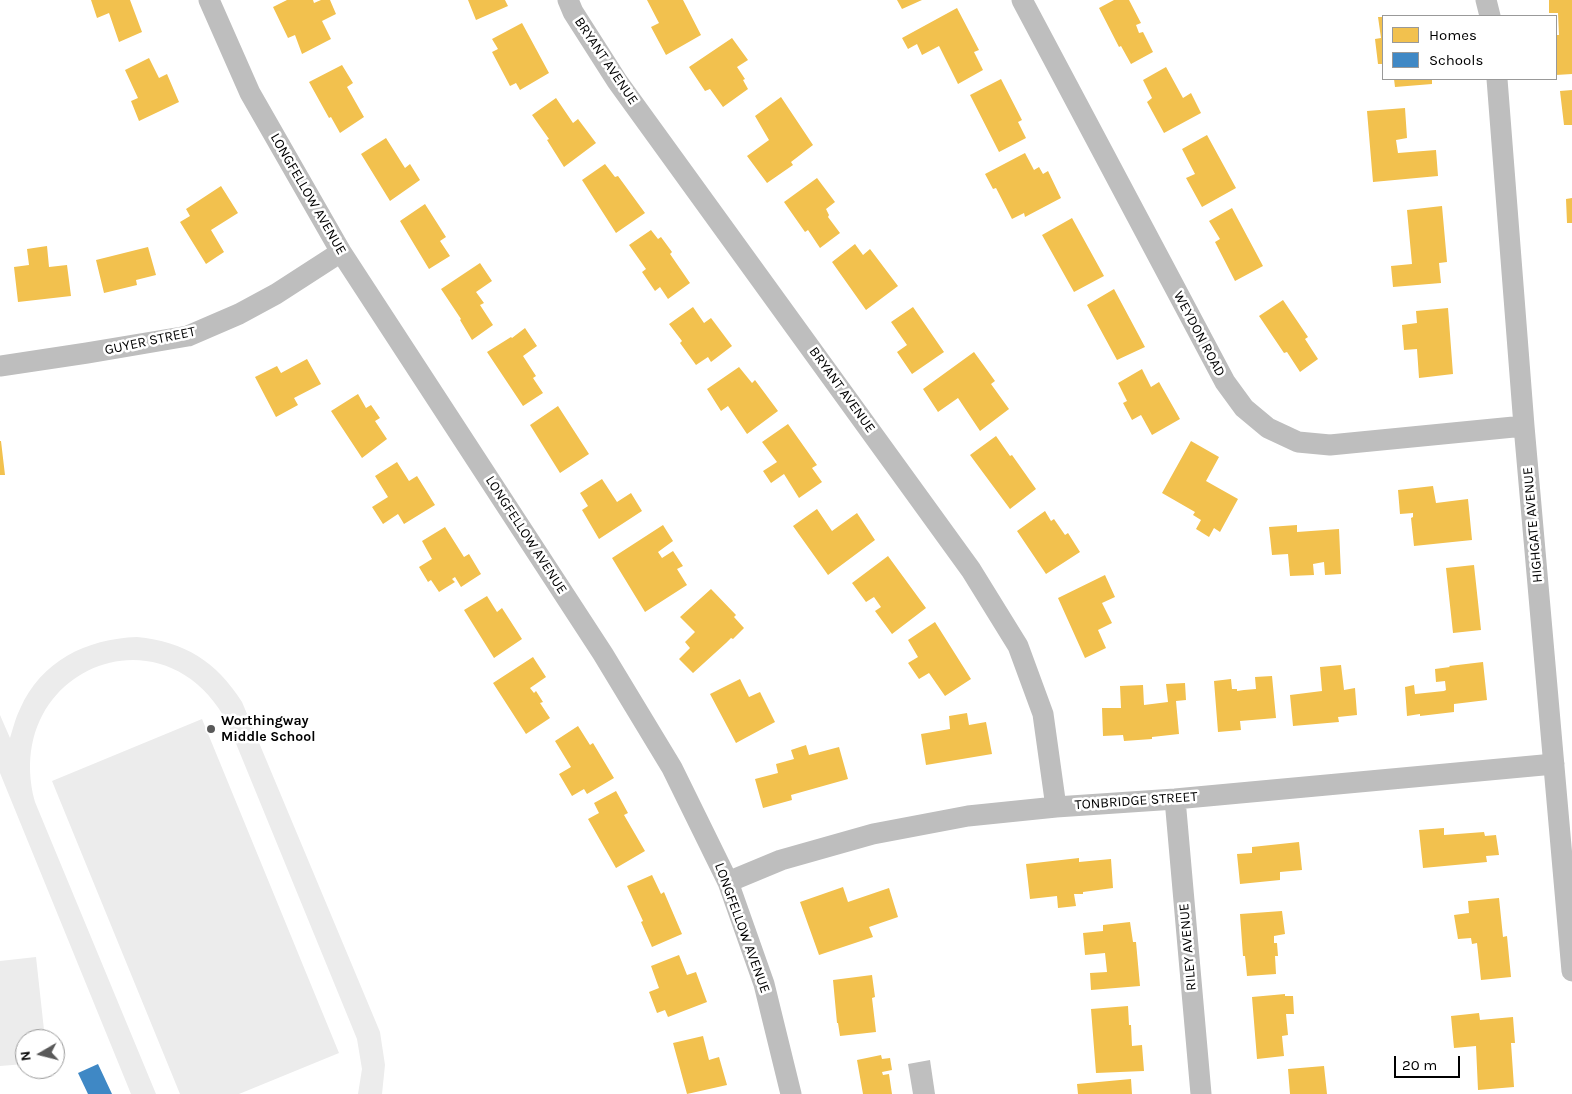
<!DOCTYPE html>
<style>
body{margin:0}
#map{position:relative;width:1572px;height:1094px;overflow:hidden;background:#fff;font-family:Karla,sans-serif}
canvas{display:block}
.legend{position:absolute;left:1382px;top:15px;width:175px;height:65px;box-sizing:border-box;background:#fff;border:1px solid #999;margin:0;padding:6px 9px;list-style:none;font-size:15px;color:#000}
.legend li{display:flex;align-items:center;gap:10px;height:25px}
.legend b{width:25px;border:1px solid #999}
.north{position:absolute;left:15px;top:1029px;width:50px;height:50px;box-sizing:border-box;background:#fff;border:1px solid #999;border-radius:50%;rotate:262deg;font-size:14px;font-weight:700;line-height:20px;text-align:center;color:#000}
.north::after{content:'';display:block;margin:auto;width:18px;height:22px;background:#595959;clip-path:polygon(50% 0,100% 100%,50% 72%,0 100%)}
.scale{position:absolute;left:1394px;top:1056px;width:66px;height:22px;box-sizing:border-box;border:2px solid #000;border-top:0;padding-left:6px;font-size:15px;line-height:18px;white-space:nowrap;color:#000;-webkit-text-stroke:4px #fff;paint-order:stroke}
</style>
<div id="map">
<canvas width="1572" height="1094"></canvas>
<ul class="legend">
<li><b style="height:14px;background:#f2c14e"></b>Homes</li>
<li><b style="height:14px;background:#3f88c5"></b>Schools</li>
</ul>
<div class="north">N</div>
<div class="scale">20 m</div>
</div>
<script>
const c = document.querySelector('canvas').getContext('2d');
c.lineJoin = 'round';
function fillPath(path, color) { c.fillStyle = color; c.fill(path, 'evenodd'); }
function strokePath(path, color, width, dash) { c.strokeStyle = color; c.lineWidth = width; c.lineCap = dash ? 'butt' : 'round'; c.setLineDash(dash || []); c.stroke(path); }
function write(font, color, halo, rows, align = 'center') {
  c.font = font + ' Karla,sans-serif'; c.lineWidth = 5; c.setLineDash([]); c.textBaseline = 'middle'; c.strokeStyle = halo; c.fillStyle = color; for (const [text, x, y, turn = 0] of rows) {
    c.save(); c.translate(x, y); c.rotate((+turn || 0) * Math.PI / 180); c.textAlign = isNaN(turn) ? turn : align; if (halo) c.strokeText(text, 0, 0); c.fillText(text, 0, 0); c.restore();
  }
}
const green = new Path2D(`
 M137 637C185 642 216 661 242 702L380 1032 385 1065 382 1094H358L362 1069 357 1039 228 724C164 601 0 671 35 802L156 1094H131L0 773V715L10 738C13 729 15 719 20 709 41 661 86 639 137 637Z
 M202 719 339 1053 239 1094H180L52 781Z
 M36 957 45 1039H25V1064L0 1066V961Z`);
const water = new Path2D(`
 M930 1060 935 1094H913L908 1064Z`);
const homes = new Path2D(`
 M91 0H130L142 32 119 42 109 13 97 18Z
 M287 0H313L314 3 321 0H330L336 14 322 21 331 39 302 54 295 35 288 38 273 7Z
 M468 0H505L508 6 476 20Z
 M647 0H683L701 35 666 55 651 27 659 23Z
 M897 0H922L902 9Z
 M1114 0H1129L1141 23 1136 25 1139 33 1143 32 1153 52 1131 64 1121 46 1119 47 1099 8Z
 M1549 0H1572V74L1556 75V48H1557L1556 35H1559L1558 13H1549Z
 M957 8 979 50 974 52 983 70 958 84 939 46 922 55 917 44 908 49 902 38Z
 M1378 17H1383V64H1378L1375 39 1381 38Z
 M522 23 549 73 520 90 516 83 510 86 492 52 498 49 492 39Z
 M732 38 748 60 737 67 745 79 743 80 748 89 723 107 710 89 705 91 689 67Z
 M149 58 159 78 167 74 179 102 139 121 131 101 138 98 125 70Z
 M342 65 353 83 347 87 364 117 340 133 331 117 329 118 309 82Z
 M1166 67 1183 98 1191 93 1201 113 1164 133 1147 102 1152 98 1143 80Z
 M1001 79 1022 120 1018 122 1026 138 999 152 970 95Z
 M1394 79H1432V84L1395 87Z
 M1572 90V125H1564L1560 91Z
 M781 97 813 145 791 162 793 165 767 183 747 156 769 140 755 116Z
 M556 98 573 123 578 119 596 143 564 167 547 140 549 139 532 115Z
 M1405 108 1407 138 1396 140 1398 153 1436 150 1438 176 1373 182 1367 111Z
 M1207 135 1236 188 1202 207 1186 178 1195 174 1182 149Z
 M386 138 405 168 410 164 420 180 390 201 361 154Z
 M1025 153 1034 170 1039 167 1043 174 1048 171 1061 198 1025 217 1024 213 1012 219 996 188 993 189 985 174Z
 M605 164 615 177 618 176 645 213 616 233 582 180Z
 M817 178 835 202 826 209 829 215 828 217 840 233 820 248 808 230 805 232 784 202Z
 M221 186 238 213 211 230 224 252 206 264 180 222 190 216 186 209Z
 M1572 198V223H1567L1566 199Z
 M425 204 446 237 440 241 450 256 429 269 400 221Z
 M1442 206 1447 262 1439 263 1441 283 1393 287 1391 266 1412 264 1407 210Z
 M1232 208 1263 266 1235 281 1215 242 1220 239 1209 221Z
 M1072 218 1104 276 1074 292 1042 235Z
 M651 230 658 239 661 237 672 252 670 254 690 283 668 299 660 287 655 291 642 272 646 269 629 245Z
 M855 244 863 255 870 249 898 286 866 310 832 262Z
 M47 246 49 267 67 265 71 296 18 302 14 267 29 265 27 249Z
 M148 247 156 275 136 280 137 285 104 293 96 260Z
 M480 263 492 281 476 292 484 303 480 305 493 325 472 340 460 320 461 319 441 289Z
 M1114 289 1145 347 1117 360 1087 305Z
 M1283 300 1308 337 1305 339 1318 359 1300 372 1287 352 1284 353 1259 316Z
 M693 307 704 323 711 318 732 346 711 362 708 357 696 365 680 343 682 341 669 324Z
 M913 307 944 352 912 374 897 352 907 345 891 322Z
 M1448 308 1453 374 1419 378 1417 349 1404 350 1402 325 1417 323 1416 311Z
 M525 328 537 346 523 356 536 376 533 378 543 393 523 406 487 352 511 337 512 338Z
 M974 352 995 381 991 384 1009 409 980 431 958 398 938 412 923 389Z
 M307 359 321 384 294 398 298 405 276 417 255 377 277 366 281 373Z
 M739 367 752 383 755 380 778 411 747 434 728 406 721 411 707 389Z
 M1142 369 1151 387 1159 382 1180 419 1152 435 1141 415 1132 420 1123 403 1127 401 1118 383Z
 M358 394 366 408 371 405 380 418 375 421 387 439 362 458 331 411Z
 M558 406 589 454 560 473 530 425Z
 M788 424 817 465 812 468 822 482 799 498 784 474 771 483 763 471 777 462 762 442Z
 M996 436 1010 456 1012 455 1036 489 1010 509 970 455Z
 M0 441H1L5 475H0Z
 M1191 441 1219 457 1206 481 1238 499 1220 532 1214 528 1209 537 1196 529 1201 520 1193 515 1195 512 1162 493Z
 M397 462 409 481 417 476 435 505 404 524 398 514 383 524 372 507 388 497 375 476Z
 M602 479 617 502 631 493 642 511 599 539 582 510 588 506 580 493Z
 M1433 486 1436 503 1468 499 1472 540 1414 546 1411 518 1413 517V513L1400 514 1398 490Z
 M817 509 832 531 857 513 875 540 828 575 793 526Z
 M1045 511 1051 521 1054 519 1065 535 1068 533 1080 552 1046 574 1017 531Z
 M663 525 673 541 658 552 662 558 673 551 683 566 677 569 687 585 645 612 612 558Z
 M1297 525V532L1339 529 1341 574 1325 575 1324 562 1313 564 1314 575 1290 576 1288 554 1272 555 1269 527Z
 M445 527 464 557 469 554 481 574 461 587 455 577 452 579 455 582 439 592 431 580 428 582 419 567 432 559 422 541Z
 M888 556 926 608 892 634 875 611 881 607 874 597 866 602 852 583Z
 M1474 565 1481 630 1453 633 1446 568Z
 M1105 575 1115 597 1102 603 1112 623 1098 630 1106 648 1085 658 1058 598Z
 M711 589 736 615 734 617 744 628 733 639 731 638 726 643 693 673 679 659 690 648 685 642 695 632 680 617Z
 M487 596 497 612 502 608 522 639 494 658 464 610Z
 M935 622 971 679 945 696 929 673 919 679 908 663 918 657 908 640Z
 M533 657 546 677 530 688 534 693 536 691 543 702 540 703 550 718 526 734 493 683Z
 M1483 662 1487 700 1454 704V712L1420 716V714L1407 716 1405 687 1414 685 1415 694 1444 691 1446 690 1445 681 1436 682 1435 669 1450 667 1449 666Z
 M1341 665 1344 690 1355 688 1357 715 1338 717 1339 722 1293 726 1290 695 1322 691 1320 667Z
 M1272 676 1276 718 1240 721 1241 730 1218 732 1214 681 1231 679 1232 689H1237V691L1244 690 1256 689 1255 677Z
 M740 679 749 697 760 692 775 722 736 743 710 694Z
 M1185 683 1186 700 1176 701 1179 734 1152 737V739L1124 741 1123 735 1103 736 1102 708H1121L1120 686 1143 685 1144 705 1168 702 1166 684Z
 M967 713 969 725 986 722 992 754 926 765 921 734 950 729 949 716Z
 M578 726 590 745 593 743 614 778 587 794 584 789 572 796 559 774 571 767 555 741Z
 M806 745 809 755 839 747 848 779 791 795 792 800 763 808 755 779 778 773 776 764 794 759 791 750Z
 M616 791 628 813 624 815 645 851 616 868 588 819 599 813 594 803Z
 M1444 828V835L1484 832 1485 836 1496 835 1499 855 1486 856 1487 862 1423 868 1419 830Z
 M1299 842 1302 870 1280 872V880L1240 884 1237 854 1252 853V847Z
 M1079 858V862L1111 859 1113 888 1083 892V894H1074L1076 906 1058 908 1057 896 1030 899 1026 864Z
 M652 875 661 894 664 892 682 934 652 947 641 922 643 921 627 886Z
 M843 887 848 902 889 888 898 917 869 927 873 937 819 955 800 902Z
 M1499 898 1503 937 1507 936 1511 977 1481 980 1477 943 1472 944 1471 938 1458 939 1454 915 1469 913 1468 901Z
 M1282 911 1285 934 1274 936V943H1277L1278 956H1275L1276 974 1247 976 1245 956H1243L1240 914Z
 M1130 922 1133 942H1136L1140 986 1091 990 1090 973 1107 972 1105 953 1085 955 1083 933 1103 931V925Z
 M679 955 687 975 696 972 707 1002 668 1017 665 1010 657 1013 649 992 659 988 651 966Z
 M872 975 875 997 872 998 876 1032 840 1036 838 1023H837L833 980Z
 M1285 994V996H1293L1294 1014H1286L1288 1035 1282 1036 1284 1056 1257 1059 1252 997Z
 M1128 1006 1129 1025H1131L1132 1046 1142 1045 1144 1071 1096 1073 1091 1009Z
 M1479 1013 1480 1020 1513 1017 1515 1043H1511L1514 1087 1478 1090 1476 1046 1454 1048 1451 1016Z
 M703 1036 709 1060 719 1057 727 1085 687 1094 673 1043Z
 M881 1055 882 1059 890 1058 892 1070 882 1072 883 1075 889 1074 892 1094H863L857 1060Z
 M1324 1066 1327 1094H1290L1288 1069Z
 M1131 1079 1132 1094H1078L1077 1084Z`);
const schools = new Path2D(`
 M98 1064 112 1094H88L78 1073Z`);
const minor = new Path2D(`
 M209 0 250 93 341 252 603 654 672 768 728 882 764 984 791 1094
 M568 0 573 12 617 81 971 570 1018 646 1043 714 1056 807
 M1022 0 1225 382 1244 408 1268 428 1298 442 1330 445 1524 426
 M1486 0 1490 16
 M1497 79 1524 426 1572 971
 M0 366 87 353 188 336 239 314 276 294 341 252
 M1175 799 1201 1094
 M728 882 781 860 873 834 968 816 1056 807 1175 799 1554 764`);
const markers = [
 [211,729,5,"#595959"]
];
const streetNames = [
 ["BRYANT AVENUE",606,61,56],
 ["LONGFELLOW AVENUE",308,194,60],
 ["WEYDON ROAD",1199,334,62],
 ["GUYER STREET",150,341,-12],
 ["BRYANT AVENUE",842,390,54],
 ["HIGHGATE AVENUE",1533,525,-95],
 ["LONGFELLOW AVENUE",526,535,57],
 ["TONBRIDGE STREET",1136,801,-4],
 ["LONGFELLOW AVENUE",742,928,70],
 ["RILEY AVENUE",1188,947,-95]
];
const poiNames = [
 ["Worthingway",221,721],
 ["Middle School",221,737]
];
fillPath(green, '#ececec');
fillPath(water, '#bfbfbf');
fillPath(homes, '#f2c14e');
fillPath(schools, '#3f88c5');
strokePath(minor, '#bebebe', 21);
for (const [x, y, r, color] of markers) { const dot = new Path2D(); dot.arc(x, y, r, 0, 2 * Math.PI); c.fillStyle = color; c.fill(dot); strokePath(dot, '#fff', 2); }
write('14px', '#000', '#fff', streetNames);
write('bold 14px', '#000', '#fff', poiNames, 'left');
</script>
